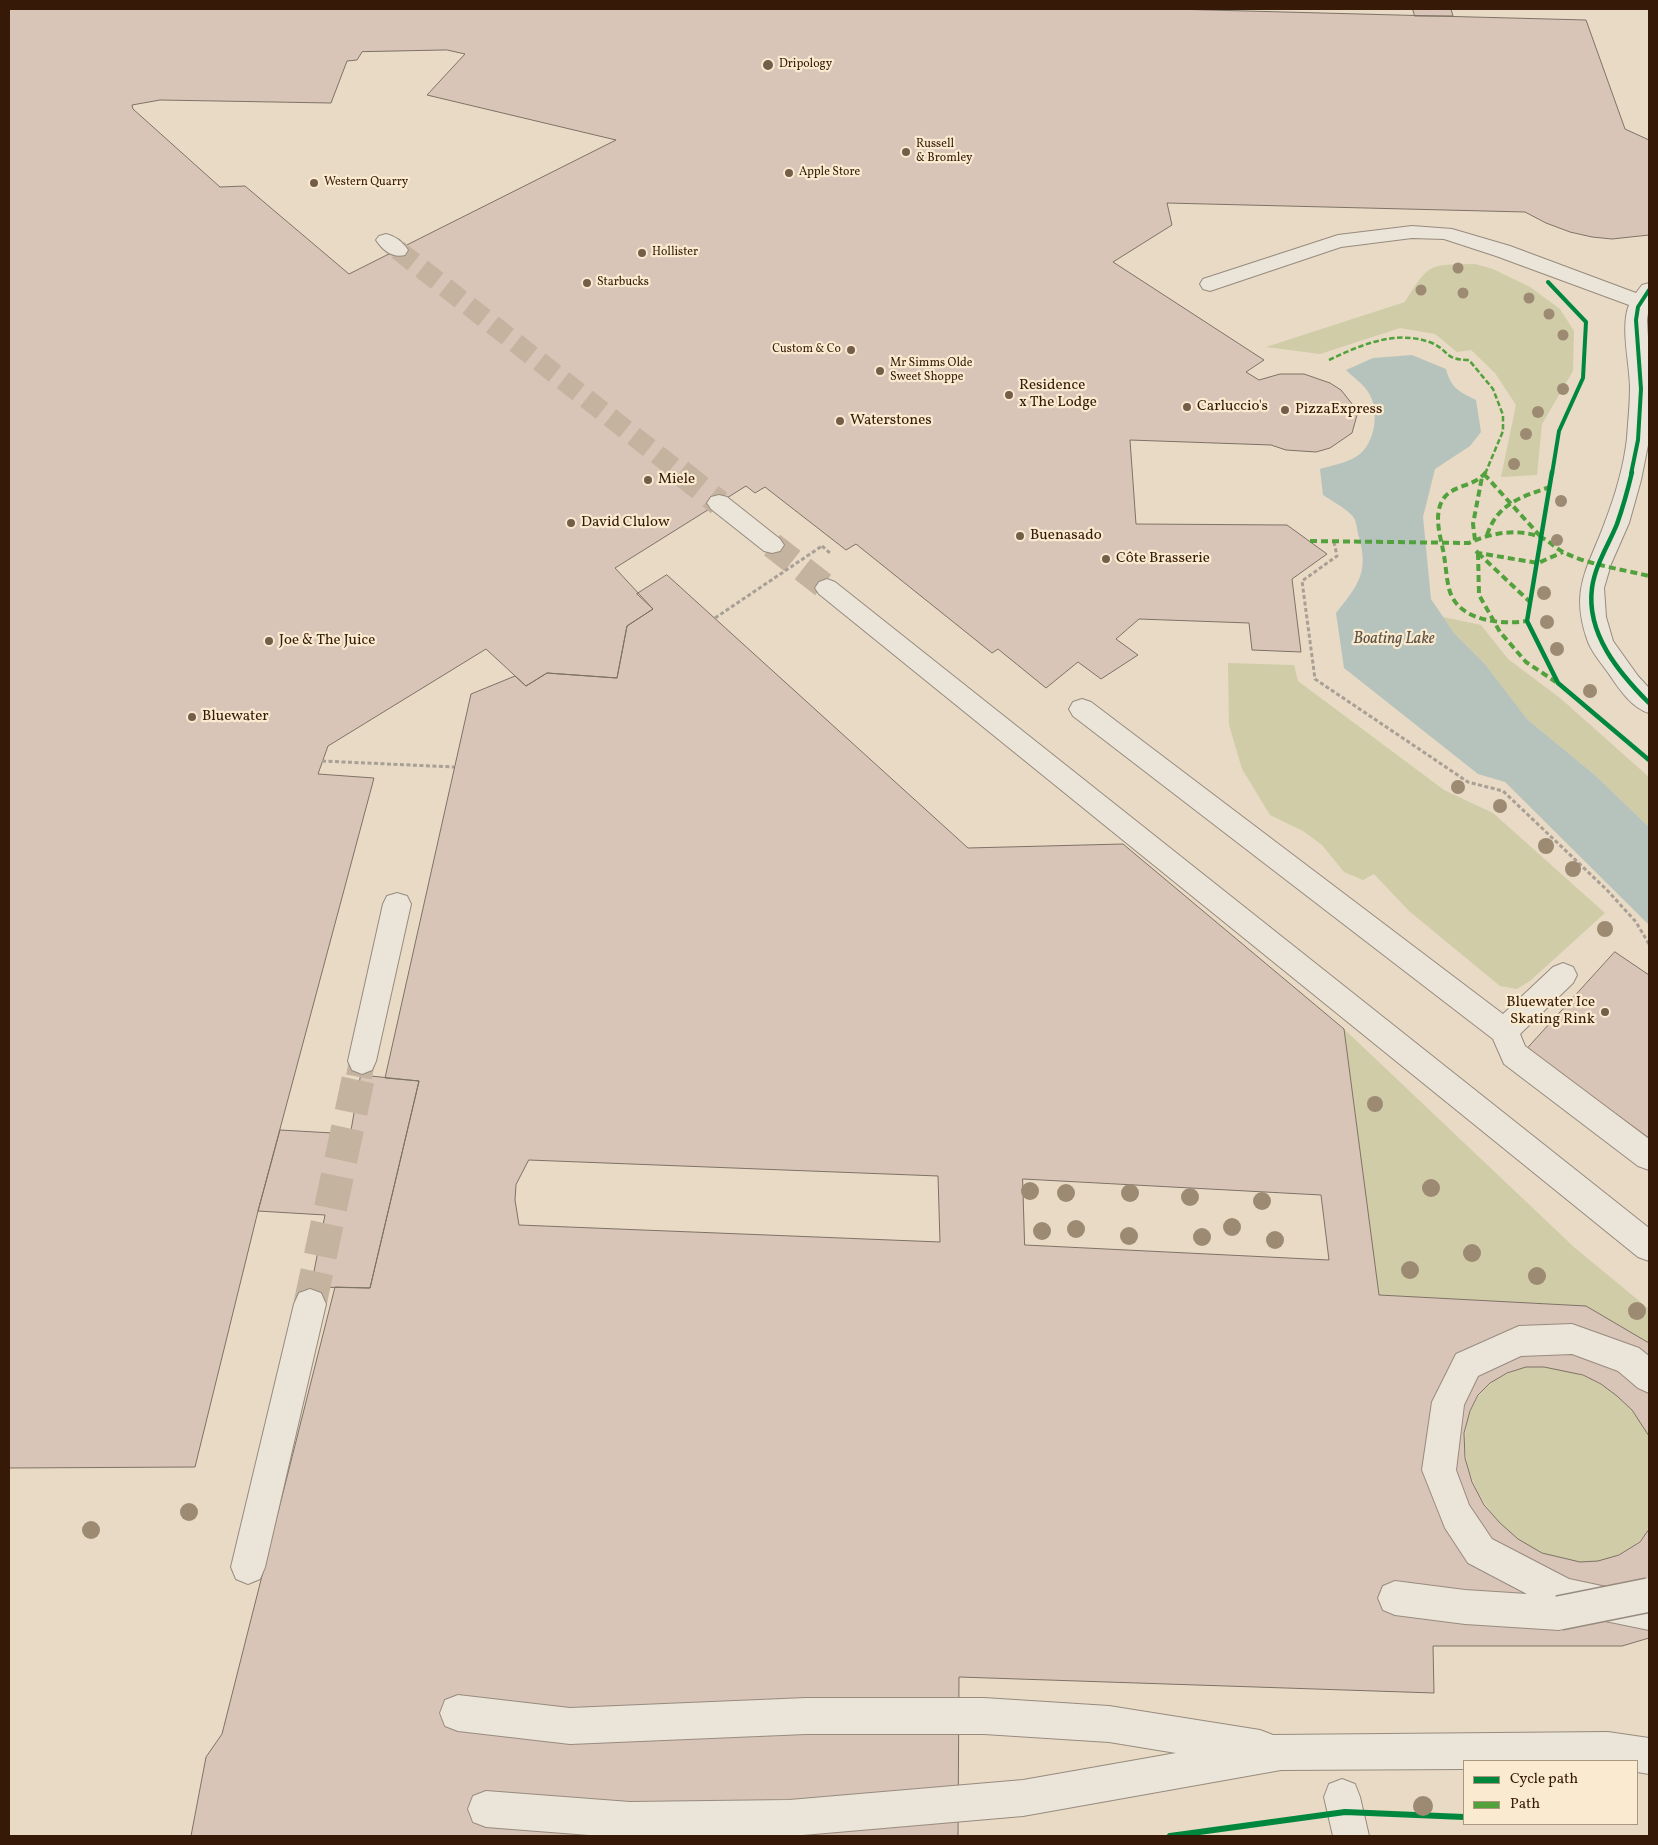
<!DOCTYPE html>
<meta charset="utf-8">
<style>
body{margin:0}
#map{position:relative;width:1658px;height:1845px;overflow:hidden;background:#e8dac5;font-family:Vollkorn,serif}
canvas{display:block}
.frame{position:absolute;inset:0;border:10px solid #361906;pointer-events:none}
.legend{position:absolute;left:1463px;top:1760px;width:175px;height:65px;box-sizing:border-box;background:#f9ead0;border:1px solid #ab967f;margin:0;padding:6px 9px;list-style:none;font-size:15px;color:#361906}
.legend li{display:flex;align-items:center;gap:10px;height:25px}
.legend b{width:25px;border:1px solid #ab967f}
</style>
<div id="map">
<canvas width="1658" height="1845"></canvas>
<div class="frame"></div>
<ul class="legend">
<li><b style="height:6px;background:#00873e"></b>Cycle path</li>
<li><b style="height:6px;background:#53a13d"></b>Path</li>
</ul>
</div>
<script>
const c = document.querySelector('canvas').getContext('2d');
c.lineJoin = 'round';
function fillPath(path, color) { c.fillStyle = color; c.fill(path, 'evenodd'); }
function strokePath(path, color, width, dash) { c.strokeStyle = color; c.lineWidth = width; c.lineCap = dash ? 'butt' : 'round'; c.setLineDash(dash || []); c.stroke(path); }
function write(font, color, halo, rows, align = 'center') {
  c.font = font + ' Vollkorn,serif'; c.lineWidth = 4.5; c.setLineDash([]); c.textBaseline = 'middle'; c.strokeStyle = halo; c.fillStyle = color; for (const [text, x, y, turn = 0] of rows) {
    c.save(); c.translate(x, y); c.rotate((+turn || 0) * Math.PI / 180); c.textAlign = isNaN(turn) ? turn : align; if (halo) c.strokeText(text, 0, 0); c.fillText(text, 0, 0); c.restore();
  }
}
const green = new Path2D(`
 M1475 264 1493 269 1530 287 1560 309 1574 331 1573 371 1542 424 1537 475 1501 477 1516 405 1495 373 1471 350 1457 352 1435 334 1400 328 1320 354 1266 347 1405 302C1430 262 1428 265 1475 264Z
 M1443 617 1481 625 1508 659 1560 698 1649 777V827L1596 776 1527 719 1485 664 1454 633Z
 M1228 663 1294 665 1298 681 1444 790 1493 813 1605 913 1530 981 1517 989 1500 986 1409 911 1374 874 1363 880 1344 872 1322 845 1303 831 1270 815 1242 769 1229 725Z
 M1344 1029 1575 1248 1649 1309V1343L1586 1306 1379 1295Z
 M1526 1367C1570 1365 1613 1382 1638 1419 1641 1424 1646 1429 1648 1435 1652 1444 1649 1504 1649 1518 1649 1535 1641 1541 1627 1550 1552 1599 1446 1500 1468 1420 1472 1406 1478 1394 1489 1385 1499 1375 1513 1372 1526 1367Z`);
const water = new Path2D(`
 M1412 355 1446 369C1451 388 1458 391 1476 400L1481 432 1470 446 1435 469 1423 517 1431 599 1454 633 1485 664 1527 719 1596 776 1649 827V925L1505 782 1478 774 1344 668 1336 613C1358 585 1369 573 1359 537 1357 531 1357 523 1354 518 1350 511 1331 500 1323 495L1320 469C1331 466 1344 463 1354 458 1374 448 1380 415 1370 395 1365 385 1354 378 1346 370L1373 358Z`);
const building = new Path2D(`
 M9 9H1171L1586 20 1625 129 1649 140V235L1612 239 1592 237 1570 232 1546 223 1525 212 1167 203 1172 225 1113 262 1264 360 1246 372 1259 380 1280 374H1304L1330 383 1341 390 1353 405 1357 415 1352 433 1330 448 1316 452 1286 450 1271 445 1130 440 1136 524 1287 525 1327 554 1292 579 1301 652 1252 650 1249 623 1139 619 1116 639 1138 655 1101 679 1078 662 1046 688 998 649 992 653 856 544 846 550 765 487 755 493 746 486 615 568 653 609 627 626 617 678 547 673 526 686 486 649 328 746 318 774 374 778 258 1211 195 1467 9 1468ZM447 50 465 54 427 95 616 140 349 274 245 186 220 187 133 109 132 105 160 100 331 103 347 61 357 60 362 52Z
 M1413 9H1451L1453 16H1415Z
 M667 575 968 848 1123 844 1344 1029 1379 1295 1586 1306 1649 1343V1436L1632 1410 1617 1396 1601 1384 1583 1375 1544 1367H1526L1507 1373 1490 1383 1478 1395 1470 1411 1464 1433 1465 1458 1472 1482 1484 1505 1500 1523 1518 1539 1542 1553 1580 1562 1598 1561 1619 1555 1640 1542 1649 1529V1638L1622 1646H1433L1434 1693 959 1677 958 1836H191L206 1757 222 1734 335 1287 370 1288 419 1081 385 1078 471 694 515 676 526 686 547 673 617 678 627 626 653 609 637 594ZM529 1160 938 1176 940 1242 519 1225 515 1200 516 1185ZM1023 1179 1321 1195 1329 1260 1025 1245Z
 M1615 952 1649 975V1138L1527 1049Z
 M361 1075 419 1081 370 1288 311 1287 325 1215 258 1211 280 1130 350 1134Z`);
const minorTunnelFar2 = new Path2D(`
 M398 250 682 474`);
const minorTunnelFar1 = new Path2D(`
 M680 472 719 503
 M772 545 827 588
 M359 1077 362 1061`);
const minorTunnel = new Path2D(`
 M310 1304 359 1075`);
const path = new Path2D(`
 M1334 542 1337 556 1302 581 1315 679 1468 782 1503 791 1607 890 1636 922 1649 944
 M822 546 831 554
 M322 761 454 767`);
const minor = new Path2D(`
 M1412 226 1452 229 1510 246 1636 293 1642 285 1649 283V306L1647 320 1649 354V440L1641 480 1629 523 1611 564 1604 588 1606 617 1613 641 1638 676 1649 688V713C1632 708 1619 689 1609 674 1602 664 1593 654 1588 642 1569 589 1588 569 1605 522 1615 496 1624 466 1627 438 1628 422 1630 405 1630 388 1630 364 1620 327 1629 305L1496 256 1444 239 1412 238 1341 247 1210 291 1203 289 1200 284 1203 279 1338 235Z
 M386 234C395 236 403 242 408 250L405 255C393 258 383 251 376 240L379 236Z
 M719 495 727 497 780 539 784 545 780 551 772 553 764 551 711 509 707 503 711 497Z
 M827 579 835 582 1649 1228V1261L1638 1257 819 594 815 588 819 582Z
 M1082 699 1091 702 1503 1014 1553 967 1563 963 1573 967 1577 975 1573 983 1520 1034 1525 1046 1649 1139V1170L1638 1166 1504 1064 1493 1039 1073 716 1069 709 1073 702Z
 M397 893 407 896 411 904 376 1061 372 1070 362 1074 352 1070 348 1061 383 904 387 896Z
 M310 1289 321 1293 326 1304 265 1567 260 1579 248 1584 236 1579 231 1567 294 1304 299 1293Z
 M1572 1324 1639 1348 1649 1356V1393L1638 1388 1618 1371 1572 1354 1521 1356 1478 1376 1464 1405 1456 1470 1469 1505 1492 1539 1569 1579 1649 1596V1630L1576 1615 1571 1625 1559 1630 1465 1624 1395 1615 1383 1610 1378 1598 1383 1586 1395 1581 1465 1590 1527 1594 1468 1563 1445 1528 1422 1470 1432 1402 1456 1354 1519 1326Z
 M458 1695 570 1708 806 1698H984L1109 1706 1260 1730 1273 1735 1608 1732 1649 1738V1774L1637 1772V1761H1464V1769L1281 1770 1023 1816 791 1836H602L486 1827 473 1822 468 1809 473 1796 486 1791 630 1802 789 1800 1023 1780 1176 1753 1109 1742 984 1734H806L570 1744 458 1731 445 1726 440 1713 445 1700Z
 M1342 1779 1355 1784 1360 1797 1369 1836H1333L1324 1797 1329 1784Z`);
const pathBridge = new Path2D(`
 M715 618 822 546`);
const minorBridge = new Path2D(`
 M1559 1613 1649 1595`);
const quietFar1 = new Path2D(`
 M1329 360C1360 345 1397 329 1432 343 1450 351 1444 360 1469 360L1493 389 1503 415V431L1485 474`);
const quiet = new Path2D(`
 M1486 472C1474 488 1451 484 1442 501 1434 516 1440 535 1443 550 1446 564 1446 579 1450 592 1460 621 1501 625 1527 621
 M1484 474 1541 537
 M1487 535C1498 503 1521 497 1550 487
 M1475 540 1473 524 1482 477
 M1310 541 1469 543C1491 533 1517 528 1540 537 1549 540 1555 548 1563 552 1589 565 1621 569 1649 576
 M1476 551 1478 553 1538 563 1563 552
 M1478 553 1479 595 1500 632 1526 662 1556 682
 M1478 553 1530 602`);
const cyclewayFar2 = new Path2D(`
 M1548 282 1586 322 1583 378 1559 431 1552 474
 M1631 474 1638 440 1641 389 1636 320 1638 307 1649 290`);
const cyclewayFar1 = new Path2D(`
 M1552 472 1527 621 1558 683 1649 760
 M1632 472C1628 489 1623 507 1617 524 1609 544 1595 565 1592 588 1586 634 1619 673 1649 703`);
const cycleway = new Path2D(`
 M1170 1836 1345 1812 1464 1817`);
const trees = [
 [1458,268,5.5],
 [1421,290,5.5],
 [1463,293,5.5],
 [1529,298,5.5],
 [1549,314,5.5],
 [1563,335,5.5],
 [1563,389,6],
 [1538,412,6],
 [1526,434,6],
 [1514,464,6],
 [1561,501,6],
 [1557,540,6],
 [1544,593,7],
 [1547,622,7],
 [1557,649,7],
 [1590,691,7],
 [1458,787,7],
 [1500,806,7],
 [1546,846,8],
 [1573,869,8],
 [1605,929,8],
 [1375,1104,8],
 [1431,1188,9],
 [1030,1191,9],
 [1066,1193,9],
 [1130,1193,9],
 [1190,1197,9],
 [1262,1201,9],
 [1232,1227,9],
 [1076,1229,9],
 [1042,1231,9],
 [1129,1236,9],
 [1202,1237,9],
 [1275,1240,9],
 [1472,1253,9],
 [1410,1270,9],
 [1537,1276,9],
 [1637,1311,9],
 [189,1512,9],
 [91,1530,9],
 [1423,1806,10]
];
const markers = [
 [768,65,6,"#745d49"],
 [906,152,5,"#745d49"],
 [789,173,5,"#745d49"],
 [314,183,5,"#745d49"],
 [642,253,5,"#745d49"],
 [587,283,5,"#745d49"],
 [851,350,5,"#745d49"],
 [880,371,5,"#745d49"],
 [1009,395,5,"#745d49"],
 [1187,407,5,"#745d49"],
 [1285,410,5,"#745d49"],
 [840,421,5,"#745d49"],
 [648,480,5,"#745d49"],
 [571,523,5,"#745d49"],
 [1020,536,5,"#745d49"],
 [1106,559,5,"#745d49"],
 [269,641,5,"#745d49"],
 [192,717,5,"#745d49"],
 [1605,1012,5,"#745d49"]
];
const farPoinames = [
 ["Dripology",779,65],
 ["Russell",916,145],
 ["& Bromley",916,159],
 ["Apple Store",799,173],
 ["Western Quarry",324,183],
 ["Hollister",652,253],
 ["Starbucks",597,283],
 ["Custom & Co",841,350,"right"],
 ["Mr Simms Olde",890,364],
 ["Sweet Shoppe",890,378]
];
const poiNames = [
 ["Residence",1019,386],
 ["x The Lodge",1019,403],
 ["Carluccio's",1197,407],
 ["PizzaExpress",1295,410],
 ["Waterstones",850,421],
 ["Miele",658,480],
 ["David Clulow",581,523],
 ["Buenasado",1030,536],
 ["Côte Brasserie",1116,559],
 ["Joe & The Juice",279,641],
 ["Bluewater",202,717],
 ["Bluewater Ice",1595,1003,"right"],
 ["Skating Rink",1595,1020,"right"]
];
const waterNames = [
 ["Boating Lake",1394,640]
];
fillPath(green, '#d0cca7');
fillPath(water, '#b6c3bd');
fillPath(building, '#d9c5b8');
strokePath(building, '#7d7265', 1);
strokePath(minorTunnelFar2, '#c4b39f', 20, [20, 10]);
strokePath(minorTunnelFar1, '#c4b39f', 26, [26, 13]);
strokePath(minorTunnel, '#c4b39f', 33, [33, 16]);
strokePath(minor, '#978b7e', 2);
strokePath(path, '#a89f95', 3, [4, 2.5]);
fillPath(minor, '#ebe4d9');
strokePath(minorBridge, '#978b7e', 36, []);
strokePath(pathBridge, '#a89f95', 3, [4, 2.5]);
strokePath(minorBridge, '#ebe4d9', 33);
strokePath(quietFar1, '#53a13d', 2.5, [5.5, 2.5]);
strokePath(quiet, '#53a13d', 4, [7, 4]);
strokePath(cyclewayFar2, '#00873e', 4);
strokePath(cyclewayFar1, '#00873e', 4.5);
strokePath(cycleway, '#00873e', 6);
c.fillStyle = '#9c8b72';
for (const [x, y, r] of trees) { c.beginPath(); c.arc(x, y, r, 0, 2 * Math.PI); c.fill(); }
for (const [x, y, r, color] of markers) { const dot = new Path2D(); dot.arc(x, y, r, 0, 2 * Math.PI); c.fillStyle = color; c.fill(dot); strokePath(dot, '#f9ead0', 2); }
write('12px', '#361906', '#f9ead0', farPoinames, 'left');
write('15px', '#361906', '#f9ead0', poiNames, 'left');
write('italic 16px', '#5b5145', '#f9ead0', waterNames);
</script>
